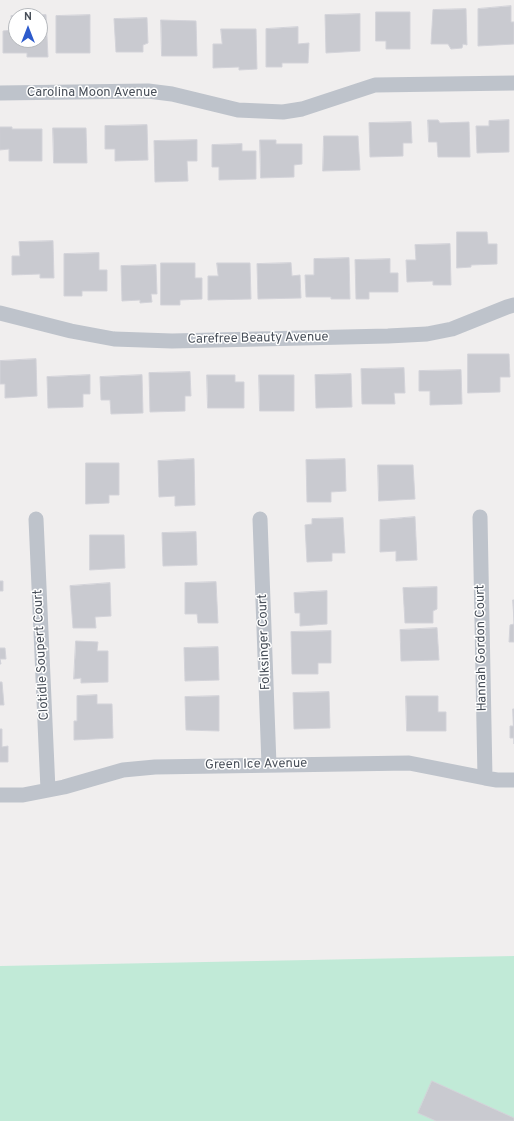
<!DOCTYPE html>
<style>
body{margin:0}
#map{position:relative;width:514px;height:1121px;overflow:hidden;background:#f0eeee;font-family:Overpass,sans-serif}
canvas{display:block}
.north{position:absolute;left:8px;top:8px;width:40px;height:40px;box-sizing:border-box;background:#fff;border:1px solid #b6b9bd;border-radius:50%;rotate:0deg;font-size:11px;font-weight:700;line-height:16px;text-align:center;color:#484f59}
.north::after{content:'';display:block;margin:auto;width:14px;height:18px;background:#2d5bcc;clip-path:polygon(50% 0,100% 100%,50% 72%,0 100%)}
</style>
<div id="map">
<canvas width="514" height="1121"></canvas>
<div class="north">N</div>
</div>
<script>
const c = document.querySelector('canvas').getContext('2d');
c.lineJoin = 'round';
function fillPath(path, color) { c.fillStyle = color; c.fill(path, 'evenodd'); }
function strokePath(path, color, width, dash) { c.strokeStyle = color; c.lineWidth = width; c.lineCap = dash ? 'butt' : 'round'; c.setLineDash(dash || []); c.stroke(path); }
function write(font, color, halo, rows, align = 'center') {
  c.font = font + ' Overpass,sans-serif'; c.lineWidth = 3; c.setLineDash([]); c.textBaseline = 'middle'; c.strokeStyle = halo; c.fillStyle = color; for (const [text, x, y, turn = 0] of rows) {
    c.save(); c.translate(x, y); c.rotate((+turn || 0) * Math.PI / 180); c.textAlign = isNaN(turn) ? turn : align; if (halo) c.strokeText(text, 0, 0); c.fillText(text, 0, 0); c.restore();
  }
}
const green = new Path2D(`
 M514 956V1121H0V966Z`);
const building = new Path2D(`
 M511 6V22H514V44L478 46V9Z
 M466 9 467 45 463 44 462 48 451 49 448 44H431L433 10Z
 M376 12H410V49H386V41H376Z
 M360 14V51L326 53 325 15Z
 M46 15 48 57H27V53H3V31L12 30 11 16ZM16 16H40V40H16Z
 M90 15V53H56V16Z
 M147 18 148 43 143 45V52H116L114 19Z
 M161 20 196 21 197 56H162Z
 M298 27V44L309 43 308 63H282V67H266V29Z
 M221 29H256L257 69 239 70V67L213 68V44H222Z
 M428 120H438L440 123 469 122 470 157H438L437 142H429Z
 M509 120V152L477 153 476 126H489V121Z
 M411 122 412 143H403V156L370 157 369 123Z
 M147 125 148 160 115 161V149H105V126Z
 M0 127H12V129H42V161H9V149L0 150Z
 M53 128H86L87 163H54Z
 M324 136H358L360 170 323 171Z
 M197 140V161H187L188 181 155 182 154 141Z
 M260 140H276V144H302V164L294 165V177L261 178Z
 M242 144V151H256V179L219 180V167H212V145Z
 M457 232H487L488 244H497V264L471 265V267L457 268Z
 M53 241 54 278H40V274L12 275V256H20L19 242Z
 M450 244 451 285H433V281L407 282 406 260H416L415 245Z
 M99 253V270H107V291H82V296H64V254Z
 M349 258 350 299H331V297H306L305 275H314V259Z
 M390 259V273H398V292H369V299H356L355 260Z
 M161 263H195V278H202V299L180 300V305H161Z
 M217 263H250L251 299 208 300V276H218Z
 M291 263 292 276 300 275 301 298 258 299 257 264Z
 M156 265 157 294H151L152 302 140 303V300L122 301 121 266Z
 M468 354H509L510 377H500V392L468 393Z
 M36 359 37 396 5 398V384H0V361Z
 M404 368 405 393H394L395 404H362L361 369Z
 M461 370 462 404 430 405V391H419V371Z
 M190 372 191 396H185V411L150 412 149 373Z
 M351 374 352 407 316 408 315 375Z
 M90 375V394H83V407L48 408 47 377Z
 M142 375 143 413 111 414 110 400H101L100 377Z
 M207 375H235V382H244V408H208Z
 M259 375H294V411H260Z
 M194 459 195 505 175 506V496L159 497 158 461Z
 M345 459 346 491 331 492V502H307L306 460Z
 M86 463H119V495H109V503L86 504Z
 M378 465H413L415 499 379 501Z
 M415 517 417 560 396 561V551L380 552V520Z
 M343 518 345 553H332V561L307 562 305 525 312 524V519Z
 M196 532 197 565 163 566 162 533Z
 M90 535H124L125 568 90 570Z
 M0 581H3V591H0Z
 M216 582 218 623H198L197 614H185V583Z
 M110 583 111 616 95 617 96 628H73L70 586Z
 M437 587V609L433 611V623H405L403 588Z
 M327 591V624L300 626V613H295L294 593Z
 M513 600H514V642H509L510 625 514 624Z
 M437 628 439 660 401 661 400 630Z
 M331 631V663H318V674H292L291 632Z
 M76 641 98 642 97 651H108V682L81 683V678L74 679Z
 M218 647 219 680 185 681 184 648Z
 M0 648H5L6 659H0L1 664H0Z
 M0 682H2L4 705H0Z
 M329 692 330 728 294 729 293 693Z
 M97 695V704H112L113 738 74 740V721H77V696Z
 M219 696V731L186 730 185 697Z
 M406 696H438V712H446V731H407Z
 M513 709H514V744V738H510V726H513Z
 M0 729H2V747L8 746V762H0Z
 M432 1081 514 1118V1121H436L418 1113Z`);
const street = new Path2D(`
 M0 93 148 91 172 94 238 110 283 112 302 109 375 85 514 83
 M0 313 71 331 114 339 172 341 388 336 427 334 452 329 507 307 514 305
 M480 517 485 778
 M36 519 48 790
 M260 519 269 765
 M0 795H23L64 787 123 770 155 767 409 763 485 778 497 780H514`);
const streetNames = [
 ["Carolina Moon Avenue",92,93],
 ["Carefree Beauty Avenue",258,339,-1],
 ["Folksinger Court",265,642,-92],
 ["Hannah Gordon Court",482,648,-91],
 ["Clotidle Soupert Court",42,655,-93],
 ["Green Ice Avenue",256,765,-1]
];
fillPath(green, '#c1ead7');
fillPath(building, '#c9cad0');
strokePath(building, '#d3d3d9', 1);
strokePath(street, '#bec3cb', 15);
write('13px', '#484f59', '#fff', streetNames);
</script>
